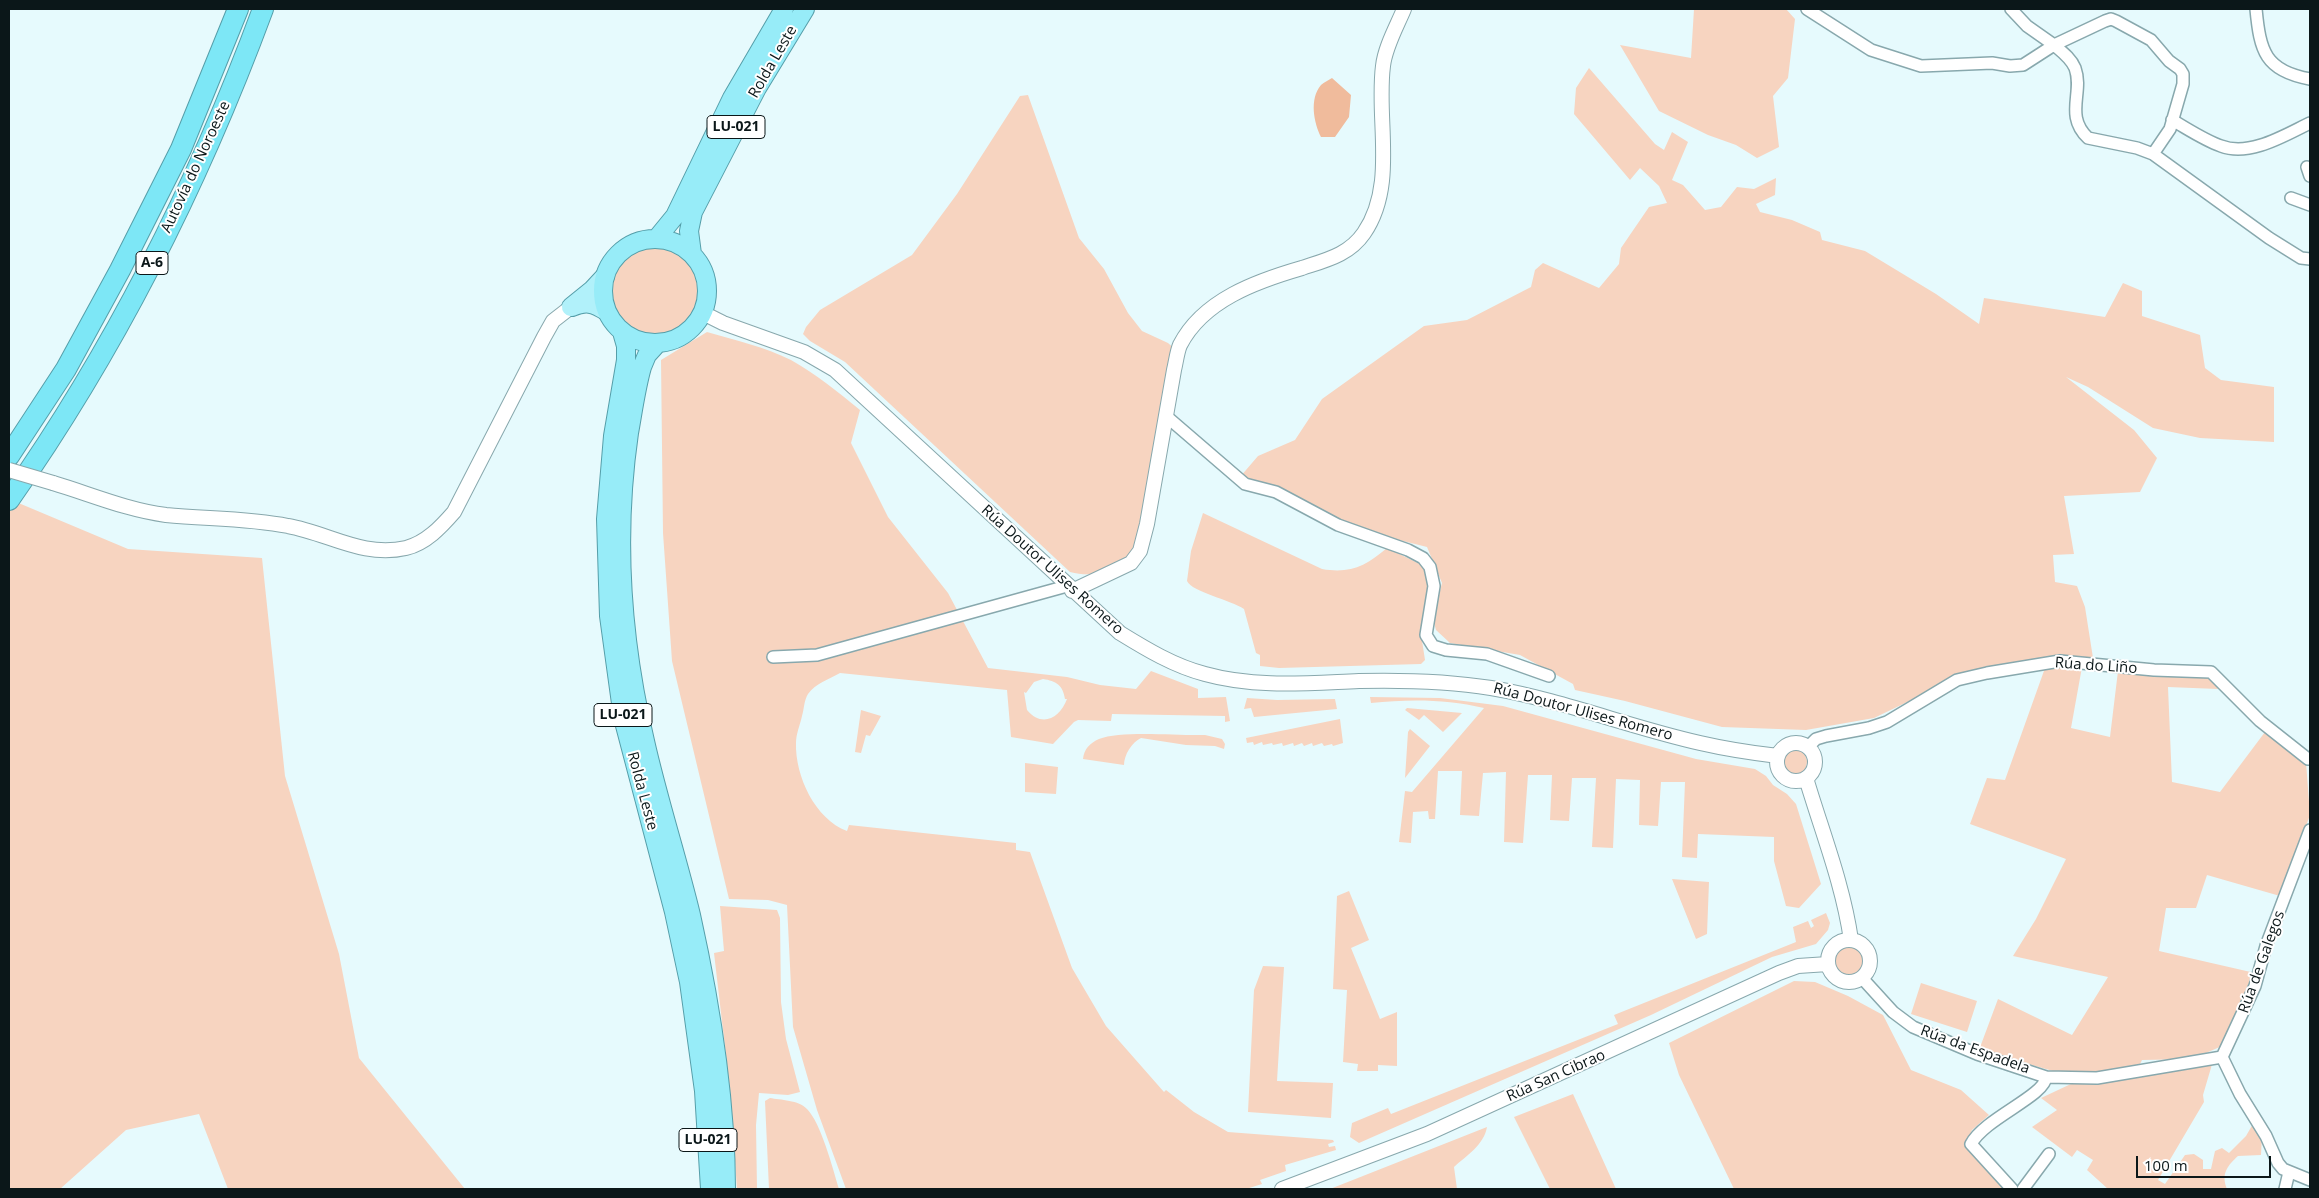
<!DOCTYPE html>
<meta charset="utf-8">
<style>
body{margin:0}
#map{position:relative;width:2319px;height:1198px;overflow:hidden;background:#e6fafd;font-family:"Open Sans",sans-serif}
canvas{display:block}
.frame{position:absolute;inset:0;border:10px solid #0b1719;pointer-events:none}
.scale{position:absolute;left:2136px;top:1156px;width:135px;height:22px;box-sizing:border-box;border:2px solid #0b1719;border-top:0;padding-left:6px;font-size:15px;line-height:18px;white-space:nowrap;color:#0b1719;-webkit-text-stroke:4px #fff;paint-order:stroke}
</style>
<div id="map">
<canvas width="2319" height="1198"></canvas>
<div class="frame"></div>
<div class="scale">100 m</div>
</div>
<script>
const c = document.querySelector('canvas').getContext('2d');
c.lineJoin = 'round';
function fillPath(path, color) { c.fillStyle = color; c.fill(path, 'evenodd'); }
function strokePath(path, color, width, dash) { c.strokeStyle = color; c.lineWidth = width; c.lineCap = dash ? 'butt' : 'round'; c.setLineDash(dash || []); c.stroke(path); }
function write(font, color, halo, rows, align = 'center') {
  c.font = font + ' "Open Sans",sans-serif'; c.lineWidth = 4; c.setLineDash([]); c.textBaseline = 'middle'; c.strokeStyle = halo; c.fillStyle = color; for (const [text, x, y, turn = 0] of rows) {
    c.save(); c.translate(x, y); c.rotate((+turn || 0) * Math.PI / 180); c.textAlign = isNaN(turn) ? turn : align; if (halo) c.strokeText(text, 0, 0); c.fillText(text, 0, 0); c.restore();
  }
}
const green = new Path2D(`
 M1694 9H1786L1795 19 1788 78 1773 96 1779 147 1757 158 1736 145 1708 135 1659 111 1620 45 1691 58Z
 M1589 68 1655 144 1664 150 1672 132 1688 142 1672 180 1683 185 1705 210 1721 207 1737 187 1754 189 1776 178 1775 195 1756 204 1760 212 1792 220 1820 232 1822 240 1865 251 1936 294 1979 324 1984 298 2105 317 2123 283 2142 291V316L2200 335 2205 368 2221 380 2274 387V442L2200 438 2153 428 2088 387 2066 377 2134 430 2157 458 2140 492 2064 496 2074 554 2053 555 2055 582 2077 586 2085 607 2093 658 2063 656 1953 680 1874 718 1806 730 1722 727 1625 701 1575 690 1573 684 1520 655 1450 643 1436 630 1433 619 1442 583 1427 547 1363 531 1240 477 1258 456 1295 440 1322 399 1424 326 1467 320 1531 287 1535 270 1543 263 1599 288 1619 264 1621 248 1649 207 1667 203 1659 186 1640 168 1630 180 1574 114 1576 88Z
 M1028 95 1079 238 1104 269 1128 313 1142 331 1168 343 1176 350 1135 550C1117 570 1097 579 1070 572L845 362 810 341 803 334 806 327 820 310 912 255 957 194 1020 96Z
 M609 291a45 45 0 1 1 90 0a45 45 0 1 1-90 0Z
 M707 332C735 340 765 347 791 360 816 374 838 392 860 410L851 443 888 517 948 593 988 668 1067 677 1100 685 1136 689 1151 671 1198 689V698L1226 697 1230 721 1225 722V716L1112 714 1111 721 1078 720 1074 722 1053 744 1011 737 1007 690 840 673C829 679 815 684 808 694 804 700 804 710 802 716 800 725 796 734 796 743 795 776 815 819 847 831L849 825 1016 843V850L1030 852 1072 968 1106 1026 1164 1092 1166 1090 1194 1112 1228 1132 1333 1140 1334 1142 1328 1144 1329 1147 1335 1146 1336 1150 1285 1165 1286 1171 1260 1180 1262 1184 1246 1189H846L817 1110 793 1027 787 905 768 900 729 899 672 661 663 533 661 360ZM1043 679C1056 681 1063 685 1065 699H1067C1060 718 1042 728 1027 710L1024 692 1026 693 1034 682Z
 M9 499 128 549 262 558 285 776 339 954 359 1058 465 1189H228L199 1114 126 1130 60 1189H9Z
 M1203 513 1322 569C1350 574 1366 566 1387 548L1420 564 1425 571 1430 585 1421 634 1425 660 1421 664 1279 668 1260 666V655L1256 653 1244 609C1231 600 1192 592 1187 581L1191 551Z
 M2082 667 2071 728 2110 737 2118 671 2214 679 2218 689 2168 687 2172 782 2220 792 2265 732 2306 762 2310 815 2280 896 2207 875 2196 908H2166L2159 951 2255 973 2222 1046 2192 1059 2142 1060 2138 1068 2094 1075 2060 1073 1979 1050 1998 999 2072 1035 2108 977 2013 956 2036 919 2066 859 1970 824 1987 778 2005 780 2045 668Z
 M1370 697 1440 698 1503 706 1696 759 1755 769 1766 776 1773 785 1787 794 1796 804 1821 884 1799 908 1786 906 1774 861V837L1698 834 1697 858 1682 857 1685 782H1661L1658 826 1639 825 1640 780 1616 779 1613 848 1592 847 1596 778H1572L1569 821 1550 820 1552 775H1528L1523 843 1504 842 1506 772 1483 773 1479 816 1460 815 1462 771H1438L1435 819H1429L1428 811 1413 812 1411 843 1399 842 1405 791 1412 792 1484 708C1446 699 1409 699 1371 703Z
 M1247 698 1277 700 1335 699 1337 709 1254 717 1251 708 1244 709Z
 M1407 708 1462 713 1443 732 1424 715 1419 720 1405 710Z
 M861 710 881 716 870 736 866 735 861 753 855 752Z
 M1340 719 1343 743 1333 746 1332 744 1324 746 1322 743 1313 746 1312 743 1304 746 1302 743 1294 746 1293 743 1283 746 1282 743 1273 745 1272 743 1263 745 1262 742 1254 745 1253 742 1247 743 1246 738Z
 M1410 729 1430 746 1405 778 1408 732Z
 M1205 735 1222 739 1225 744 1224 749 1215 746 1186 745 1141 738C1132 742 1124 755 1124 765L1083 759C1084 749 1090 743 1099 739 1121 730 1179 736 1205 735Z
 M1783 762a12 12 0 1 1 24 0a12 12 0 1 1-24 0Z
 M1025 763 1058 767 1056 794 1025 792Z
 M1672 879 1709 882 1707 934 1696 939Z
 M1349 891 1369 940 1351 948 1380 1019 1397 1012V1066L1378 1065V1071H1357L1358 1064 1343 1062 1347 990 1333 989 1337 896Z
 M720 906 777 910 780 918 781 1002 786 1039 800 1092 788 1095 759 1093 756 1125 757 1189H737L730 1090 714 953 724 951Z
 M1826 913 1830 923 1828 930 1816 944 1772 957 1651 1015 1368 1139 1359 1143 1350 1137 1352 1123 1388 1108 1391 1114 1618 1024 1614 1015 1796 942 1793 927 1808 921 1811 928 1814 926 1811 920Z
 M1833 961a15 15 0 1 1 30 0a15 15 0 1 1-30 0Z
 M1263 966 1284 967 1277 1081 1333 1083 1331 1118 1248 1112 1254 990Z
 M1794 981 1815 982 1848 996 1883 1015 1911 1070 1961 1090 1989 1115 1972 1130 1967 1143 2009 1189H1734L1679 1075 1669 1043Z
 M1921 983 1977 1001 1967 1032 1911 1014Z
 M2213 1061 2203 1095 2204 1102 2158 1180 2165 1184 2185 1155 2194 1154 2203 1160V1169H2211L2215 1151 2222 1148 2229 1153 2246 1136 2254 1122 2262 1136 2261 1155 2238 1156C2227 1166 2221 1174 2227 1189H2108L2087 1170 2093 1160 2077 1150 2072 1157 2032 1127 2057 1110 2041 1098 2073 1083Z
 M1573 1094 1616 1189H1550L1514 1117Z
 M770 1098C780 1100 799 1100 807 1109 821 1123 833 1169 839 1189H769L765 1101Z
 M1487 1127C1484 1145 1466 1156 1454 1167L1457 1189H1330Z`);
const water = new Path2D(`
 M1332 78 1351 95 1349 117 1335 137H1321C1314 123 1309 99 1321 85 1324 82 1329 80 1332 78Z`);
const minor = new Path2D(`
 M1807 9 1871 50 1921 66 1992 63 2010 66 2023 65 2054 45C2061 51 2071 58 2075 68 2084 93 2064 115 2088 138L2137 148 2153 154 2269 238 2301 258 2310 259
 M2011 9 2027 26 2054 45 2105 21 2111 19 2116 21 2151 40 2169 61 2180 69 2183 74V84L2170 129 2153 154
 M2256 9C2260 51 2265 71 2310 79
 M2172 120C2188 129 2204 140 2221 146 2250 157 2285 135 2310 123
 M2307 167 2310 176
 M2291 198 2310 205
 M1166 416 1245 484 1276 492 1338 525 1408 550 1423 558 1430 567 1434 586 1426 635 1433 646 1446 650 1487 654 1549 676
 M773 657 817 655 1067 586
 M1808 747 1816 739 1826 736 1869 728 1887 722 1957 680 1987 673 2060 661 2154 670 2211 672 2260 721 2308 759
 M2310 830 2266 946 2255 986 2222 1057 2240 1094 2266 1136 2278 1163 2283 1169 2310 1180
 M1862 978 1893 1012 1913 1027 1977 1054 2046 1077 2097 1078 2222 1057
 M2012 1189 1971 1144C1985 1118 2045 1096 2046 1077
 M2023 1189 2049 1154
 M2285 1189 2289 1172`);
const tertiary = new Path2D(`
 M703 313 723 323 804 352 835 370 1120 633C1146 649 1174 666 1205 674 1255 688 1307 683 1359 681 1403 680 1447 681 1491 688 1562 700 1629 727 1700 743 1726 749 1752 753 1778 756
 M53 483C90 494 127 510 166 515 207 519 248 518 288 526 328 533 363 558 406 548 426 543 441 527 454 512L544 337 553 321 571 307
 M1072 591 1131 563 1140 551 1147 524 1174 370C1176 362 1177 352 1180 345 1203 300 1257 281 1302 268 1326 260 1349 255 1364 233 1397 185 1376 120 1383 66 1385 47 1397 26 1404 9
 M1777 762a19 19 0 1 1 38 0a19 19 0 1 1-38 0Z
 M1806 778C1822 832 1843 884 1851 940
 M1828 961a21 21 0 1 1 42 0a21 21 0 1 1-42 0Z
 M1282 1189 1427 1134 1779 973 1798 966 1828 964`);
const primary = new Path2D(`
 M571 307 592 290 605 276
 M572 307C586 301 593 303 606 311`);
const trunk = new Path2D(`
 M657 238 675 216 732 98 784 9
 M603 291a52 52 0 1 1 104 0a52 52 0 1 1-104 0Z
 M692 254 689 231 693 212 757 88 805 9
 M622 332 626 346V360L613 436 606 519 609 616 623 718 674 912 689 982 704 1091 710 1189
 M657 344 647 355 642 367C636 388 633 411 629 433 614 536 621 639 645 741 658 799 677 857 691 915 711 1005 726 1097 726 1189`);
const motorway = new Path2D(`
 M9 456 66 369 120 270 181 149 238 9
 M9 500C115 349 199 182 263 9`);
const tertiaryBridge = new Path2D(`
 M9 470 53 483`);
const shields = [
 [736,127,58],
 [152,263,32],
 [623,715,58],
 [708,1140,58]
];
const shieldNames = [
 ["LU-021",736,127],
 ["A-6",152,263],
 ["LU-021",623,715],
 ["LU-021",708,1140]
];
const streetNames = [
 ["Rolda Leste",773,62,-60],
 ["Autovía do Noroeste",196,167,-65],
 ["Rúa Doutor Ulises Romero",1052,570,42],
 ["Rúa do Liño",2096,666,4],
 ["Rúa Doutor Ulises Romero",1583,712,15],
 ["Rolda Leste",642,791,75],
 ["Rúa de Galegos",2262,962,-70],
 ["Rúa da Espadela",1975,1050,20],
 ["Rúa San Cibrao",1556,1076,-24]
];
fillPath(green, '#f7d4c0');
fillPath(water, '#f0bb9c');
strokePath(minor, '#88a8ad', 14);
strokePath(tertiary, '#88a8ad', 16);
strokePath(primary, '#559ea9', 20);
strokePath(trunk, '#559ea9', 20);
strokePath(motorway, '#559ea9', 22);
strokePath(minor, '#fff', 11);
strokePath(tertiary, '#fff', 14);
strokePath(primary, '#b1f1fa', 18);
strokePath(trunk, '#97ecf8', 18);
strokePath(motorway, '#7de7f6', 20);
strokePath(tertiaryBridge, '#88a8ad', 16, []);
strokePath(tertiaryBridge, '#fff', 14);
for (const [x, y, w] of shields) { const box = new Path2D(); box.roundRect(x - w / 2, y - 11.5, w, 23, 4); c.fillStyle = '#fff'; c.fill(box); strokePath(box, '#0b1719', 1); }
write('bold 14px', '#0b1719', null, shieldNames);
write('15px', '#0b1719', '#fff', streetNames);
</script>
